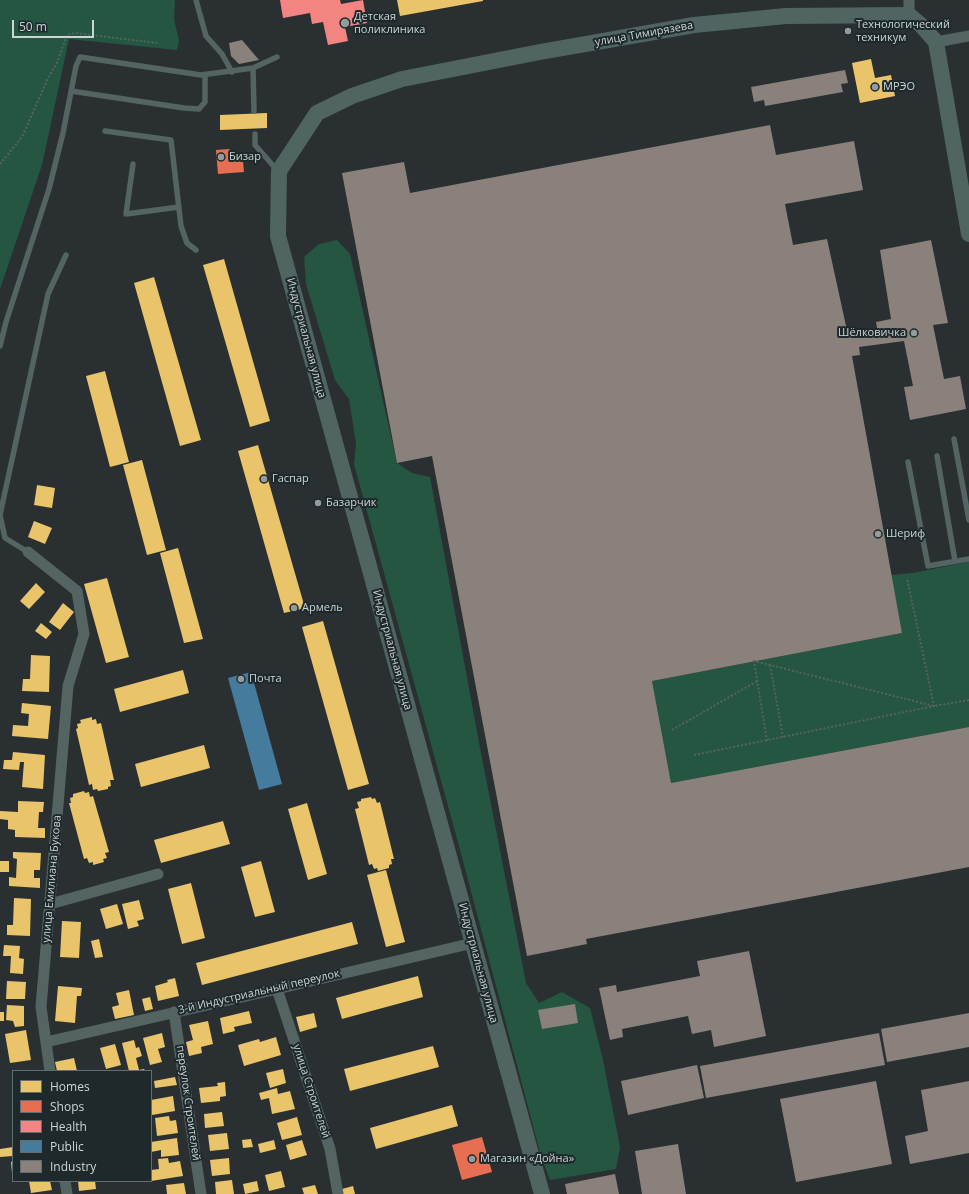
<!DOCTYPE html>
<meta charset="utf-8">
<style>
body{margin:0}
#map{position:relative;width:969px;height:1194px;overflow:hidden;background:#2a3032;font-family:"Open Sans",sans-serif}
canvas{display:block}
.legend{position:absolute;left:12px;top:1070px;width:140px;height:112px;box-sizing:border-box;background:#1d292b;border:1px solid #636d6f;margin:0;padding:5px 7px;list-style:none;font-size:12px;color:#ccd4d5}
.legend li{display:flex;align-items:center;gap:8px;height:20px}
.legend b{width:20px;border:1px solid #636d6f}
.scale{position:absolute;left:12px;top:20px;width:82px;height:18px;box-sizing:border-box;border:2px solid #ccd4d5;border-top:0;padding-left:5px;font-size:12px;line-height:14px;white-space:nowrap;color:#ccd4d5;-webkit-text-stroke:3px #1d292b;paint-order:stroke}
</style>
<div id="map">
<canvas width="969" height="1194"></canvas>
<ul class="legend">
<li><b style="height:11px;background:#e9c46a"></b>Homes</li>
<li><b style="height:11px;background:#e76f51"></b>Shops</li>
<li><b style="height:11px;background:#f28482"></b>Health</li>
<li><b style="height:11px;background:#457b9d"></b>Public</li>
<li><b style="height:11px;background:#8a817c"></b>Industry</li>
</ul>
<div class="scale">50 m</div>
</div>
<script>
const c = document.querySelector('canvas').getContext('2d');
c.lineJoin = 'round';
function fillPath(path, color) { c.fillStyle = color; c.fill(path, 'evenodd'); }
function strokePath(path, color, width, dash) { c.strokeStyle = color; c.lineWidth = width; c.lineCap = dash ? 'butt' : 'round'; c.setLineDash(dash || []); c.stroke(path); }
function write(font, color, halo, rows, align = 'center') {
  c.font = font + ' "Open Sans",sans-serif'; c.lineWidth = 4; c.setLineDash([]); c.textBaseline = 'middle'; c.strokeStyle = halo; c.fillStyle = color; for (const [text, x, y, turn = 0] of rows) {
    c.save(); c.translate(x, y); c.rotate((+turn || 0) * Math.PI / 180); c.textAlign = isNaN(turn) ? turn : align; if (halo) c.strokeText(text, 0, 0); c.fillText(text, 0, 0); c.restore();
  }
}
const green = new Path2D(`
 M0 0H175L174 19 179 41 177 50 69 39 42 165 0 289Z
 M337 240 350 254 397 463 412 473 430 477 480 748 526 983 539 1003 562 992 590 1008 603 1060 620 1147 616 1169 550 1180 541 1156 459 846 354 464 356 444 349 399 335 380 306 284 304 257 319 244Z
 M969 562V727L671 783 652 681 902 633 891 575 913 573Z`);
const homes = new Path2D(`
 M397 0H483V1L400 16Z
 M871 59 875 78 891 75 895 96 860 103 852 63Z
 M267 113V128L220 130V115Z
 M224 259 270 421 250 427 203 265Z
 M154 277 201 440 180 446 134 283Z
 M105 371 129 462 110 467 86 376Z
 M258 445 305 608 284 613 238 451Z
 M142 460 166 550 147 555 123 465Z
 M37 485 55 488 52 508 34 505Z
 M34 521 52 528 45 544 28 537Z
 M178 548 203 639 184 643 160 553Z
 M107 578 129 657 106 663 84 584Z
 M36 583 45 592 29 609 20 601Z
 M63 603 74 612 60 630 49 622Z
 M323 621 369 784 348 790 302 627Z
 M41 623 52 632 46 639 35 631Z
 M31 655 50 656 49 692 22 691 23 679H30Z
 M183 670 189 693 120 712 114 689Z
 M22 703 51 706 48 739 12 736 13 725 28 726 29 714 21 713Z
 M92 717V720L96 719 97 724 101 723 114 780H110L111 786 108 787V789L98 791 97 789 93 790 92 784 89 785 76 729 78 728 77 724 81 723 80 720Z
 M204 745 210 768 141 787 135 764Z
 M13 752 45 755 43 789 22 787 24 762H20L19 770 3 769 4 760H12Z
 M84 791 85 793 89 792 90 797 93 796 109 852 105 853 107 858 103 859 104 862 93 865V862L89 863 87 858 84 859 69 803H71L70 798 73 797V794Z
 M371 797 372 799 375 798 377 803 380 802 394 859H391L392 864 389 865V868L378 871 377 868 374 869 372 864 369 865 355 809 359 808 357 802 361 801V799Z
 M18 801 44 802 43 812H39L38 828H45V838L15 837V830L8 829V820L0 819V811L18 812Z
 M307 803 327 874 308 880 288 809Z
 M223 821 230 844 161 863 154 840Z
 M13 852 41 853 40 870H34V878H40V888L9 886V877L16 878 17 859 13 858Z
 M0 861H9V872H0Z
 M261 861 275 912 255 917 241 867Z
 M386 870 405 942 386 947 367 875Z
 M191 883 205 938 182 944 168 889Z
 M14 898 31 899 30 936 7 935V925H13Z
 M139 900 144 919 137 921 139 926 128 929 122 904Z
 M117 904 123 924 106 929 100 909Z
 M62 921 81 922 79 958 60 957Z
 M352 922 358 944 202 985 196 963Z
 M99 939 103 957 95 958 91 941Z
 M4 945 20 946 19 958 24 959 23 974 10 973 11 956H3Z
 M418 976 423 997 342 1019 336 998Z
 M175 978 179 996 158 1001 155 986 168 982 167 980Z
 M7 981 26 982 25 999H6Z
 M58 986 82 988 81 996H77L75 1023 55 1021Z
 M129 990 134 1015 115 1019 112 1007 119 1005 116 993Z
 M150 997 153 1009 145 1011 142 999Z
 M7 1005 24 1006V1026L15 1027 13 1021 6 1020Z
 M249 1011 252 1023 234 1027 235 1031 223 1034 220 1018Z
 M0 1012H4V1021H0Z
 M314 1013 317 1027 300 1032 296 1017Z
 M208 1021 213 1044 201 1047 202 1053 189 1056 186 1042 193 1040 189 1025Z
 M26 1030 31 1060 10 1063 5 1034Z
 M162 1033 165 1047 158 1049 162 1062 150 1065 143 1038Z
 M276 1037 281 1055 244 1066 238 1045 259 1039 260 1042Z
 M134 1040 136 1048 139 1047 142 1056 136 1058 139 1070 144 1069 145 1071H129L122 1043Z
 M115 1044 121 1065 106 1069 100 1048Z
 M433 1046 439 1067 350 1091 344 1069Z
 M74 1058 77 1071H57L55 1062Z
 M283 1069 286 1083 270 1088 266 1073Z
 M175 1077 177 1085 155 1088 154 1081Z
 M225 1082 226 1096 220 1097V1101L201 1103 199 1088 218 1086 217 1083Z
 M277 1088 278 1094 290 1091 295 1109 272 1114 269 1098 261 1100 259 1093Z
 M173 1096 175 1111 152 1115 151 1100Z
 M452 1105 458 1126 376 1149 370 1128Z
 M222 1112 224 1126 205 1128 204 1114Z
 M169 1116 170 1121 176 1120 178 1133 157 1136 155 1118Z
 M297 1117 302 1135 282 1140 277 1123Z
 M227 1133 229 1149 210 1151 208 1135Z
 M177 1138 179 1155 161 1157V1150L151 1152V1142Z
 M251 1139 253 1147 243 1148 242 1140Z
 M274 1140 276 1149 260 1153 258 1144Z
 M302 1140 307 1155 290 1160 286 1145Z
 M13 1147V1156L0 1157V1149Z
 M168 1158 169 1163 180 1161 183 1176 151 1181V1170L159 1169 158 1159Z
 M229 1158 230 1174 212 1176 210 1160Z
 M13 1161V1173H12L11 1162Z
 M281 1171 285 1187 269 1191 265 1175Z
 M232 1180 234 1194H216L215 1182Z
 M29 1181H50L52 1190 31 1193Z
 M78 1181H95L96 1189 79 1191Z
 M257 1181 259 1191 245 1194 243 1184Z
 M184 1183 186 1194H167L166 1185Z
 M315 1185 318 1194H304L302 1188Z
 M353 1186 355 1194H343L342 1189Z`);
const shops = new Path2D(`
 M229 149 243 161 244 172 218 174 216 150Z
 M482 1137 492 1172 462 1180 452 1145Z`);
const health = new Path2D(`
 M280 0H340L341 4 363 0 367 23 345 27 348 41 328 45 323 22 312 24 310 13 283 18Z`);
const public = new Path2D(`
 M251 672 282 784 259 790 228 678Z`);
const industry = new Path2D(`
 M242 40 259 60 239 64 231 56 229 43Z
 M845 70 848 83 841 84 843 92 765 106 764 100 754 102 751 87Z
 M770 125 776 155 854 141 863 190 785 204 793 245 827 239 848 335 856 334 857 338 878 334 876 322 891 319 880 250 931 240 948 323 933 325 944 379 960 376 966 409 910 420 904 387 913 386 904 341 859 347 860 355 852 356 902 633 652 681 671 783 969 727V867L586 939 587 944 527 956 432 456 397 463 342 173 404 162 410 193Z
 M749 951 766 1036 714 1047 711 1030 692 1034 688 1016 622 1029 623 1037 610 1040 599 988 616 985 617 992 700 976 697 961Z
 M575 1004 578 1023 542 1029 538 1010Z
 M969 1013V1047L887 1062 881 1029Z
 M879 1033 885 1065 706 1098 700 1066Z
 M697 1065 704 1098 628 1115 621 1081Z
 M876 1081 892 1164 796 1182 780 1099Z
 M969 1081V1153L910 1164 905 1136 928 1131 921 1090Z
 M678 1144 686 1194H642L635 1151Z
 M615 1174 619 1194H567L565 1184Z`);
const path = new Path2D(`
 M0 164 22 137 49 76 56 65 67 35 76 33 157 43
 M770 665 783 737
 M672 730 757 681
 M767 741 754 661 934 706 969 700
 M694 755 934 706 907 578`);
const lane = new Path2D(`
 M196 0 206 36 222 54 232 72
 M71 91 184 108 199 109 205 102V75
 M254 111 253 68 277 57
 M105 131 171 140 181 226 187 243 196 250
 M255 134V145L277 170
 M133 164 126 214 179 207
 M0 346 6 322 49 189 63 133 76 66 80 57 201 75 253 68
 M954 439 969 520
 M937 456 955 561
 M908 462 928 566 969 559
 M28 552 5 538 0 515 48 294 66 255`);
const street = new Path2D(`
 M909 0V15
 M936 42 969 36
 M28 552 77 591 84 634 68 686 41 1007 50 1071
 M50 904 158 874
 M277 989 330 1149 338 1194
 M174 1012 201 1194
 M46 1042 277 989 473 943
 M65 1181 67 1194`);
const secondary = new Path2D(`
 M542 1194 278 236 279 171 317 113 352 96 402 79 540 52 694 25 786 16 909 15 922 26 936 42 969 234`);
const markers = [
 [345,23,5,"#939b9c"],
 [848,31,4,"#939b9c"],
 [875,87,4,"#939b9c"],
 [221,157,4,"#939b9c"],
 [914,333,4,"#939b9c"],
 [264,479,4,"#939b9c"],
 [318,503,4,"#939b9c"],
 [878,534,4,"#939b9c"],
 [294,608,4,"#939b9c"],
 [241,679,4,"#939b9c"],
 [472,1159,4,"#939b9c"]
];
const poiNames = [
 ["Детская",354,17],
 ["поликлиника",354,30],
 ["Технологический",856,25],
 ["техникум",856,38],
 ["МРЭО",883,87],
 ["Бизар",229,157],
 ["Шёлковичка",906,333,"right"],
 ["Гаспар",272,479],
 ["Базарчик",326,503],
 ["Шериф",886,534],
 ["Армель",302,608],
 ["Почта",249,679],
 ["Магазин «Дойна»",480,1159]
];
const streetNames = [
 ["улица Тимирязева",644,34,-10],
 ["Индустриальная улица",306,338,75],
 ["Индустриальная улица",392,650,75],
 ["улица Емилиана Букова",52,879,-85],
 ["Индустриальная улица",478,963,75],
 ["3-й Индустриальный переулок",259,992,-13],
 ["улица Строителей",311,1091,72],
 ["переулок Строителей",188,1103,82]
];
fillPath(green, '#255642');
fillPath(homes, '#e9c46a');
fillPath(shops, '#e76f51');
fillPath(health, '#f28482');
fillPath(public, '#457b9d');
fillPath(industry, '#8a817c');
strokePath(path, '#576362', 2, [2, 2]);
strokePath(lane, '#536463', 5.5);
strokePath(street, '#536463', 11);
strokePath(secondary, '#506562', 16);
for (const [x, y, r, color] of markers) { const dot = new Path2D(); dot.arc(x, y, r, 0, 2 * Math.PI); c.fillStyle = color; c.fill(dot); strokePath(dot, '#1d292b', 1.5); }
write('11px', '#ccd4d5', '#1d292b', poiNames, 'left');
write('11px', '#ccd4d5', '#1d292b', streetNames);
</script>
